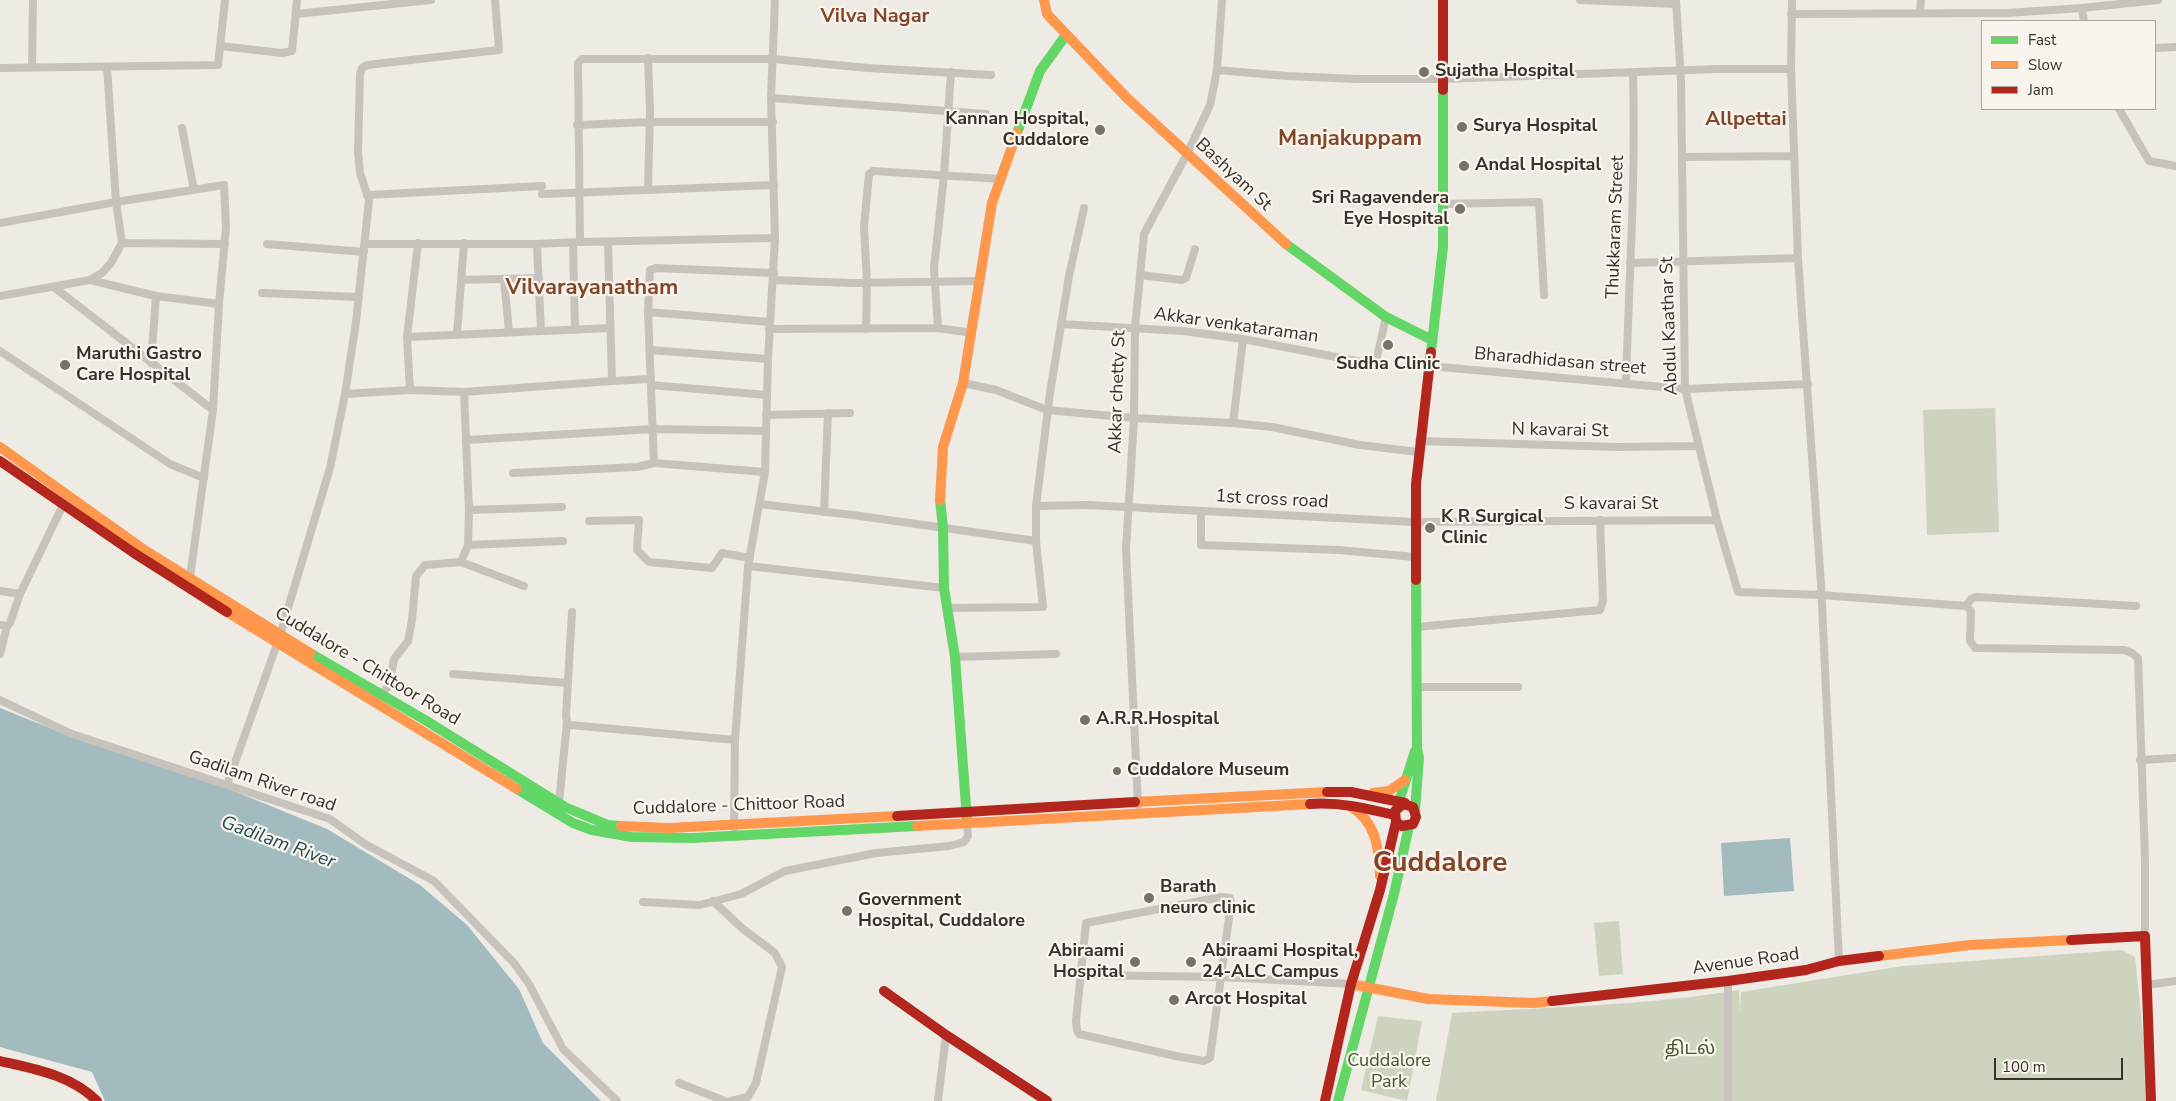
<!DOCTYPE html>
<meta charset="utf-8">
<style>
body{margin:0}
#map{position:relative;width:2176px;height:1101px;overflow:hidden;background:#eeeae4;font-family:"Nunito Sans",sans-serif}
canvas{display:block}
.legend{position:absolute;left:1981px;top:20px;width:175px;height:90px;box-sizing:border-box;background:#f9f4ec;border:1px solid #aca69e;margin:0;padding:6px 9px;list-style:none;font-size:15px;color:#38302a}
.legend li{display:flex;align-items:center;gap:10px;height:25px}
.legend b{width:25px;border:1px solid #aca69e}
.scale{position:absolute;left:1994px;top:1058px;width:129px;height:22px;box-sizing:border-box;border:2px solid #38302a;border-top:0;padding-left:6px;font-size:15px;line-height:18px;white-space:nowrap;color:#38302a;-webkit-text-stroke:4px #f9f4ec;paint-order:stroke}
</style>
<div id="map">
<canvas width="2176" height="1101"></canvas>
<ul class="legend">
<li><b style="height:6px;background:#63d668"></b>Fast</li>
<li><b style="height:6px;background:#ff974d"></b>Slow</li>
<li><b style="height:6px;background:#b3261e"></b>Jam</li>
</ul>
<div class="scale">100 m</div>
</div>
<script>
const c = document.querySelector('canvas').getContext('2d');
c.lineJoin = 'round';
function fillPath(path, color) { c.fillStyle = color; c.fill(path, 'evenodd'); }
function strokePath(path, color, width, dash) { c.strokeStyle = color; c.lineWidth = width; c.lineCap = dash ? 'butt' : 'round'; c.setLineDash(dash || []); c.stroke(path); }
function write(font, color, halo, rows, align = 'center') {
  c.font = font + ' "Nunito Sans","Noto Sans Tamil",sans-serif'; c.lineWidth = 4.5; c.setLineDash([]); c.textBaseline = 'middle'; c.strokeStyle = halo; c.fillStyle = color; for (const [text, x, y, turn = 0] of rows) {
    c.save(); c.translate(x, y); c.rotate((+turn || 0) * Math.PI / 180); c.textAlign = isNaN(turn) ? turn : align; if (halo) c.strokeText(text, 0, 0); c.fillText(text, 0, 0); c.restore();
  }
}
const green = new Path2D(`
 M1995 408 1999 532 1927 535 1923 410Z
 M1619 921 1623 974 1599 976 1594 923Z
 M2122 950 2135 957 2150 1101H1436L1452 1013C1548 1007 1644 1006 1739 990L1740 1014 1741 992 1903 966Z
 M1378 1016 1422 1021 1407 1101 1361 1090Z`);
const water = new Path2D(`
 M0 708 70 736 197 776 327 829 420 885 467 925 519 989 543 1043 601 1101H105L92 1072 0 1047Z
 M1790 838 1794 891 1724 896 1721 843Z`);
const street = new Path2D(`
 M1580 0 1676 4
 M1676 0 1681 81 1685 389 1717 520 1738 592 1821 595 1966 606 1971 611 1970 641 1975 648 2124 650 2132 653 2138 658 2145 859V936
 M2082 8 2158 0
 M1920 13 1921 0
 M296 14 431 0
 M1791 14 2007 13 2082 8 2084 21
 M220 46 282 53 292 51 297 0
 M2155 48 2176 47
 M648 58 650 111 648 189
 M0 68 218 65 225 0
 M32 68 33 0
 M1791 69 1792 0
 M1217 70 1287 76 1357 79H1444L1718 69H1791L1798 258 1821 585 1839 961
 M771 98 986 114
 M2119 109 2149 161 2176 166
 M577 125 649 122H773
 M182 128 194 190
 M1682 157 1794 156
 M542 194 774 185
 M367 195 542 186
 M1443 204 1539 202 1544 295
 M0 223 116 202 224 185 226 227 219 304 213 410 190 577
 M775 238 580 242 578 63 582 59H773L868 68 991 75
 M122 243 225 244
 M573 243 575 330
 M608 243 612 381 651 379
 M267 244 364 252
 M365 244H537L580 242
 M537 244 541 331
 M1630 263 1798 258
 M1140 275 1182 280 1186 278 1195 249
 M504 279 509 332
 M90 280 156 296 219 304
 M461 280 539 278
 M773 280 852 283 980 281
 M55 288 213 410
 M262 293 359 297
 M0 296 90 280 102 273 111 263 122 243 116 202 107 67
 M648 312 770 322
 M1061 324 1183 331 1243 339 1372 364 1376 362 1386 317
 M938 328 934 268 944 175 951 72
 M769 329 938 328 972 333
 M866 329 867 282 864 227 869 174 873 171 1001 179
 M457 334 464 243
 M407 337 610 328
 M650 350 768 359
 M0 351 170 464 204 478
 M151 363 156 296
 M1429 366 1685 389 1808 384
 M963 383 996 390 1047 410 1134 418 1233 423 1272 427 1360 445 1418 452
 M1626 383C1629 279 1636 177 1633 73
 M651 385 767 395
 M410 390 407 337 418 243
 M464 392 612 381
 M345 394 410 390 464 392 469 510 468 545 461 562 524 586
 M766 415 850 413
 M1233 423 1243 339
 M467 440 654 429 766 431
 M1419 441 1617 447 1699 446
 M654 463 648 312 650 270 656 268 774 273
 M513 473 637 467 654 463 765 472
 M760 504 853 515 1036 541
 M1036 506 1087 505 1415 522 1717 520
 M469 510 562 507
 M1201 511V545L1339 550 1415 557
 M824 512 828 413
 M589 521 639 520 637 550 649 562 712 568 722 553 750 558
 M468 545 563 541
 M748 566 944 588
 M0 591 20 594 63 505
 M1966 606 1971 599 1976 597 2136 606
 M948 608 1043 607 1036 541V506L1050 393 1069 276 1084 208
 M572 612 566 716 567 722 570 725 735 740
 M0 625 7 626 10 623 20 594
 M1417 627 1600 610 1603 601 1600 520
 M280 635 330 468 345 394 356 322 369 200 360 173 358 152 360 74 362 68 367 65 499 50 495 0
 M0 654 7 626
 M955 657 1056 654
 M453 674 568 683
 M1417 687H1518
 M380 695 389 686 394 659 408 641 412 620 416 576 425 565 461 562
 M0 700 72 734 330 819 365 844 434 881 514 963 529 984 563 1049 617 1101
 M2140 760 2176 758
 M227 785 277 644
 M559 803 567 722
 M1138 805 1126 549 1134 418 1135 328 1144 234 1187 154 1210 105 1217 70 1222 0
 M734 829 735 740 748 566 765 472 768 359 775 238 771 98 775 0
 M1221 897 1230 898 1231 903 1210 1058 1204 1061 1176 1056 1079 1034 1077 1030 1076 1021 1086 923Z
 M713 901 743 929 775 953 782 967 756 1083 748 1097 731 1101
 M643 902 700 905 741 894 785 871 876 853 949 846 964 842 968 836 967 822
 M1080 975 1222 977 1351 984
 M2147 985 2176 981
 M679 1083 725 1101
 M938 1101 946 1035
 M1728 1101V981`);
const fast = new Path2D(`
 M1017 133 1040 71 1066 35
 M1286 244 1386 317 1432 340
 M1431 352 1443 247V90
 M940 500 943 527 944 588 955 657 967 820
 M310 653 425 720 565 807 608 825 621 826
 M517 789 573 823 592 830 632 837 692 838 917 826
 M1397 808 1415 751
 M1415 810 1419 758 1417 748 1416 580
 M1338 1101 1394 894 1409 826`);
const slow = new Path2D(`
 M1044 0 1047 14 1127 98 1286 244
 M0 447 146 551 310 653
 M940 500 943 447 963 383 992 203 1017 133
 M227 612 517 789
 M1373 793 1389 791 1405 780
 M1135 802 1327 792
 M1350 806C1376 822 1379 847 1380 876
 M621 826 669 828 897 816
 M917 826 1310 804
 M1879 956 1970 945 2071 940
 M1351 984 1428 999 1534 1003 1552 1001`);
const jam = new Path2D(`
 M1443 0V90
 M0 461 134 553 227 612
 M1416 580V484L1431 352
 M1327 792H1351L1405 803
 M1310 804C1339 802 1366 808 1394 815
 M897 816 1135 802
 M2071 940 2145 936 2151 1101
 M884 991 946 1035 1047 1101
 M1552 1001 1728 981 1806 970 1839 961 1879 956
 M0 1061C35 1069 71 1075 97 1101
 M1325 1101 1351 984 1380 890 1396 822 1395 811 1403 804 1413 807 1416 817 1413 824 1402 826 1396 822`);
const markers = [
 [1424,72,6,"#78716b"],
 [1462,127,6,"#78716b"],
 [1100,130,6,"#78716b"],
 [1464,166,6,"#78716b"],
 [1460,209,6,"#78716b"],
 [1388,345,6,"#78716b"],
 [65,365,6,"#78716b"],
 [1430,528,6,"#78716b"],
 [1085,720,6,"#78716b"],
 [1117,771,5,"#78716b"],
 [1149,898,6,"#78716b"],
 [847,911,6,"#78716b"],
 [1135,962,6,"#78716b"],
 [1191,962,6,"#78716b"],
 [1174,1000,6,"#78716b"]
];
const poiNames = [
 ["Sujatha Hospital",1435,72],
 ["Kannan Hospital,",1089,120,"right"],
 ["Cuddalore",1089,141,"right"],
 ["Surya Hospital",1473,127],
 ["Andal Hospital",1475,166],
 ["Sri Ragavendera",1449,199,"right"],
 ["Eye Hospital",1449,220,"right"],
 ["Maruthi Gastro",76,355],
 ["Care Hospital",76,376],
 ["Sudha Clinic",1388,365,"center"],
 ["K R Surgical",1441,518],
 ["Clinic",1441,539],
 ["A.R.R.Hospital",1096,720],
 ["Cuddalore Museum",1127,771],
 ["Barath",1160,888],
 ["neuro clinic",1160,909],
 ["Government",858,901],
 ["Hospital, Cuddalore",858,922],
 ["Abiraami",1124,952,"right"],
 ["Hospital",1124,973,"right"],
 ["Abiraami Hospital,",1202,952],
 ["24-ALC Campus",1202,973],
 ["Arcot Hospital",1185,1000]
];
const streetNames = [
 ["Bashyam St",1233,175,43],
 ["Thukkaram Street",1616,227,-88],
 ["Akkar venkataraman",1236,326,8],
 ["Abdul Kaathar St",1670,326,-92],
 ["Bharadhidasan street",1560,362,5],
 ["Akkar chetty St",1118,392,-88],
 ["N kavarai St",1560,431,1],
 ["1st cross road",1272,500,3],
 ["S kavarai St",1611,505],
 ["Cuddalore - Chittoor Road",367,667,31],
 ["Gadilam River road",262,782,19],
 ["Cuddalore - Chittoor Road",739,806,-2],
 ["Avenue Road",1746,962,-8]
];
const parkNames = [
 ["திடல்",1690,1050],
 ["Cuddalore",1389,1062],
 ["Park",1389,1083]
];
const waterNames = [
 ["Gadilam River",278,843,20]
];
const quarterNames = [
 ["Vilva Nagar",875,17],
 ["Allpettai",1746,120]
];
const districtNames = [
 ["Manjakuppam",1350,140],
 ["Vilvarayanatham",592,289]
];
const townNames = [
 ["Cuddalore",1440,864]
];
fillPath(green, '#cdd3bf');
fillPath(water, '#a1bbbe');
strokePath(street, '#c7c2bc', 8);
strokePath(fast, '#63d668', 10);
strokePath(slow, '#ff974d', 10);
strokePath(jam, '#b3261e', 10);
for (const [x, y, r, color] of markers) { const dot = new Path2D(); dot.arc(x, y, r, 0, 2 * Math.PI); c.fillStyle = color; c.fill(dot); strokePath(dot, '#f9f4ec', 2); }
write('bold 18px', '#38302a', '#f9f4ec', poiNames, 'left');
write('18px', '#38302a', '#f9f4ec', streetNames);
write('18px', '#445530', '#f9f4ec', parkNames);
write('italic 19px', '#224f57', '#f9f4ec', waterNames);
write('bold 20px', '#824628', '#f9f4ec', quarterNames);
write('bold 22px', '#824628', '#f9f4ec', districtNames);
write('bold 28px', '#824628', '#f9f4ec', townNames);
</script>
